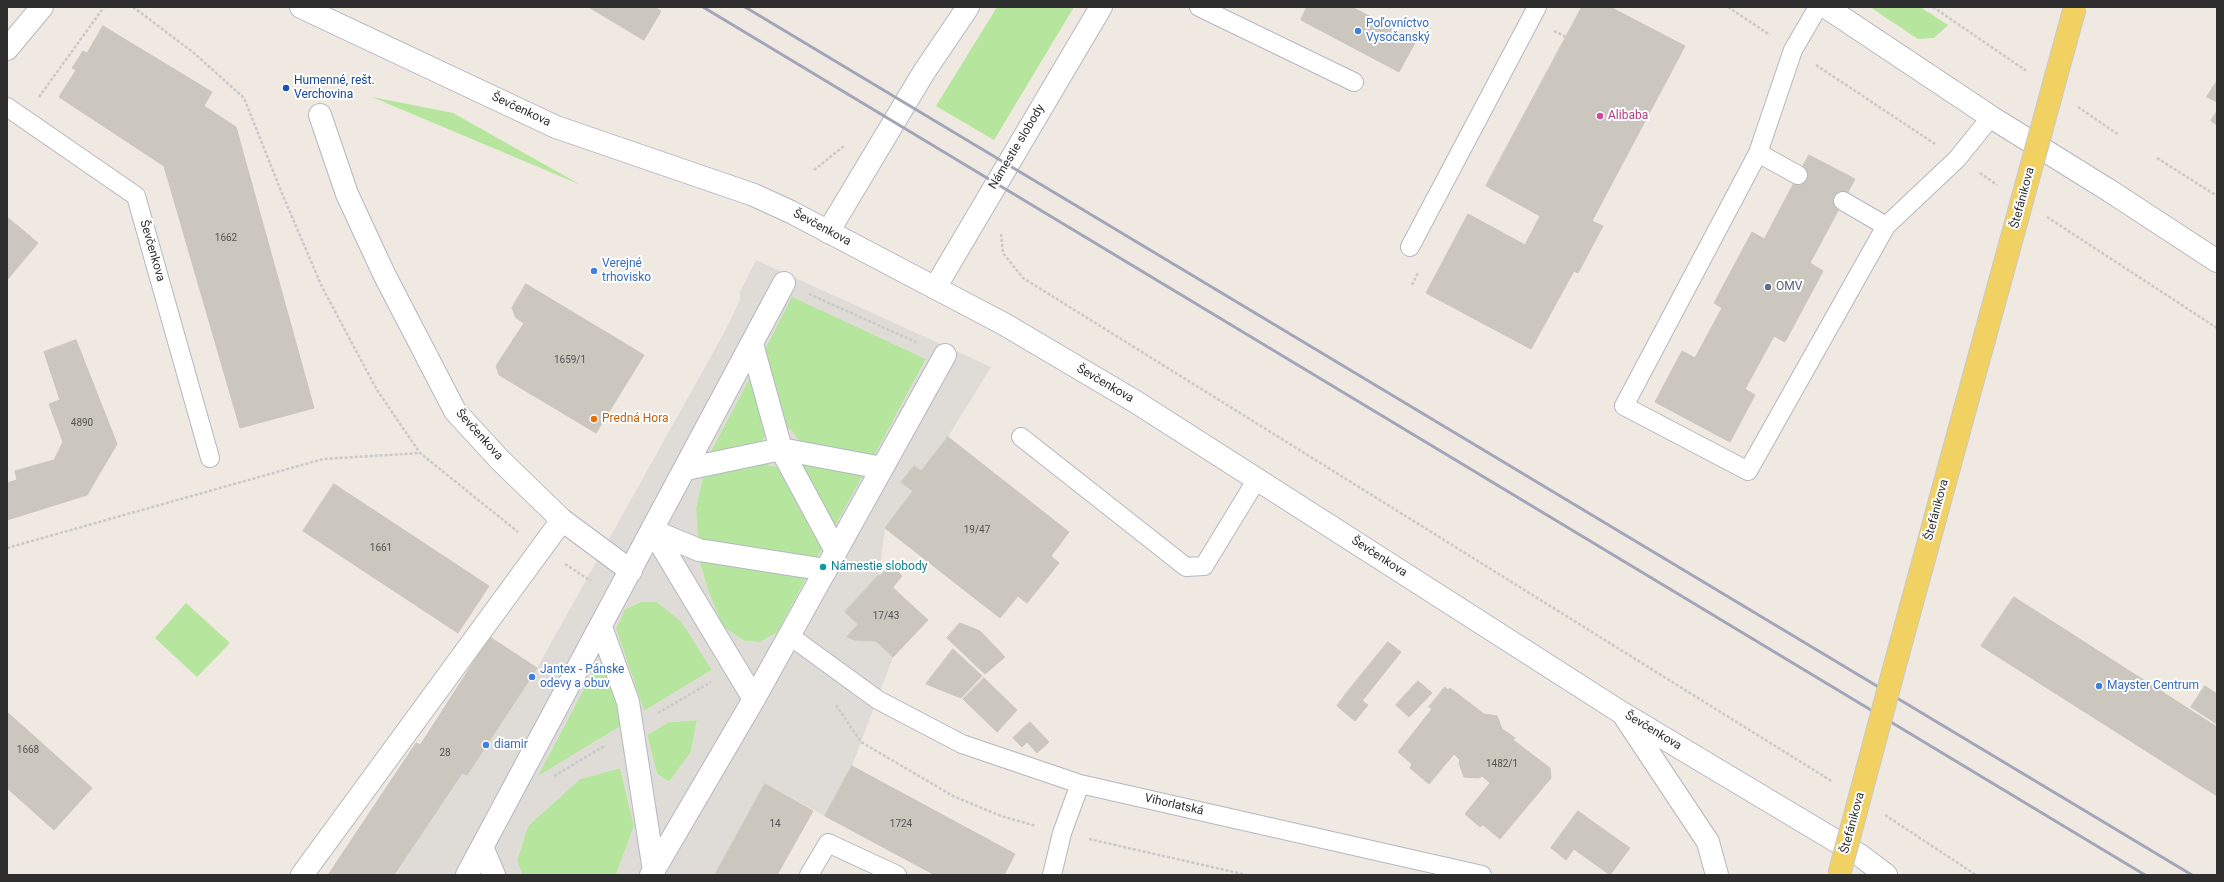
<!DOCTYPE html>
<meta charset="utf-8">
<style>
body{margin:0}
#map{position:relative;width:2224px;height:882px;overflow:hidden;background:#efe9e1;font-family:Roboto,sans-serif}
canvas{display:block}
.frame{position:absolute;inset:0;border:8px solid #2e2e2e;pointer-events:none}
</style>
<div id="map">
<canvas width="2224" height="882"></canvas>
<div class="frame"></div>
</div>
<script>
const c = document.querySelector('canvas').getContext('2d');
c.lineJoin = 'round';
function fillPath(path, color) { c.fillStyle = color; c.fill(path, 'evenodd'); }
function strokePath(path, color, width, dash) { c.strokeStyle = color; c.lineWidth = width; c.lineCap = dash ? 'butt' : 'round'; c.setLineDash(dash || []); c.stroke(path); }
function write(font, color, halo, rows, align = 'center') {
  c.font = font + ' Roboto,sans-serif'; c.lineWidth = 4; c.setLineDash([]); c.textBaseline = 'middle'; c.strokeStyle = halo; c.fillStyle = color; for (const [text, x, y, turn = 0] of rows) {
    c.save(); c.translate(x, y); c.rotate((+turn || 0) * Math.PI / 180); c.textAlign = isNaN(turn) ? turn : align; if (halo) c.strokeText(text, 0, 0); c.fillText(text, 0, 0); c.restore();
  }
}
const green = new Path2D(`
 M997 7H1074L994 140 936 106Z
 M1870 7H1920L1948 25 1934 38 1918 39Z
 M372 97 453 113 581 185Z
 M792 296 926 359 872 460 800 443 792 431 786 428 762 355Z
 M753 371 770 430 761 442 709 455Z
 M798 458 866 471 833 530Z
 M764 460 769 465 782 468 825 544 816 560 698 543 696 508 704 471Z
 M698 557 809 573 777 633 760 642 744 641 722 626 709 593Z
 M641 602H657L682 622 712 670 644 711 616 629 625 609Z
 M186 603 230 643 197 677 155 638Z
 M599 660 615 692 624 724 537 777Z
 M697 720 691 752 669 782 657 774 647 735 669 722Z
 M620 768 634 826 616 875H522L517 860 528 826 580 779Z`);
const plaza = new Path2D(`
 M756 260 991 367 948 437 921 471 914 466 901 482 913 491 885 528 879 575 845 612 858 625 848 637 855 640 876 641 893 657 852 766 825 816 765 784 715 875H616L634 826 620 768 580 779 528 826 517 860 522 875H395L461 773 466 775 537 668 724 333 740 300V292ZM792 297 926 359 872 460 800 443 792 431 786 428 762 355ZM753 372 768 432 761 442 709 454ZM764 460 769 465 782 468 825 544 815 560 698 543 696 508 704 471ZM795 462 865 471 833 530ZM698 557 809 574 777 633 760 642 744 641 723 626 709 593ZM641 602H657L682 622 712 670 644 711 616 629 625 609ZM599 661 615 692 624 724 538 776ZM697 720 691 752 669 782 657 774 647 735 669 722Z`);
const building = new Path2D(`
 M589 7H654L661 11 644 40Z
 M1307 7H1352L1416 41 1399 72 1301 20Z
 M1582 7H1610L1685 46 1592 221 1603 226 1578 273 1574 271 1531 349 1426 293 1468 214 1525 245 1540 216 1486 186Z
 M103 26 212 92 204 106 236 127 314 408 240 428 164 166 59 97 76 70 72 68 83 51 87 53Z
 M2217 81V102L2207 97Z
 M2217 111V125L2211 121Z
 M1809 155 1855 179 1810 263 1823 271 1785 342 1774 336 1745 389 1755 395 1730 442 1655 402 1682 351 1695 358 1722 308 1714 303 1752 232 1764 239Z
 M7 217 38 243 7 280Z
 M526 284 644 355 596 433 499 375 496 366 524 323 516 318 512 308Z
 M76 340 117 444 87 495 7 520V483L17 480 15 471 54 460 63 442 49 404 60 400 44 352Z
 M948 437 1069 532 1051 556 1059 563 1027 603 1018 596 1000 618 885 528 913 491 901 482 914 466 921 471Z
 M334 484 489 586 458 633 303 531Z
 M891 565 902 576 893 587 880 576Z
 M879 575 928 620 893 657 845 612Z
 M2014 597 2217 727V796L1981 646Z
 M960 623 980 631 1005 657 985 674 947 638Z
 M858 625 876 641 855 640 847 637Z
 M490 637 537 668 467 775 462 773 394 875H328L416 743 420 745Z
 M1388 642 1401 652 1362 701 1349 690Z
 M953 649 982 676 961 698 926 684Z
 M984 678 1017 710 997 732 963 699Z
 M1418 681 1432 693 1409 717 1396 705Z
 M2205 686 2217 694V724L2191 707Z
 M1445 687 1448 690 1450 688 1484 714 1497 716 1502 729 1515 738 1513 740 1550 768 1551 778 1500 839 1483 825 1480 827 1465 814 1490 783 1482 776 1479 778 1464 777 1459 763 1460 760 1454 754 1429 784 1410 768 1412 764 1398 752 1432 709 1429 707Z
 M1349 690 1368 705 1355 721 1337 706Z
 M7 712 92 788 54 830 7 788Z
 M1030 722 1049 742 1037 753 1027 742 1022 747 1013 738Z
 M852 766 1015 854 1004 875H935L825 816Z
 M765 784 813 811 777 875H715Z
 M1578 811 1593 822 1566 860 1551 848Z
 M1593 822 1630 848 1610 875 1574 849Z`);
const path = new Path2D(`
 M133 7 194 53 244 98 281 191 322 287 377 390 420 453 518 532
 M1728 7 1770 35
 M1933 7 2028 72
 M1554 31 1566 37
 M1816 65 1935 144
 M39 97 104 7
 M2078 107 2119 135
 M2157 158 2217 196
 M814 170 844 146
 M1980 173 1997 185
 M2047 217 2217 328
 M1001 234 1003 253 1023 278 1833 782
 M1412 285 1418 273
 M809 294 918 343
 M7 548 323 459 420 453
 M565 564 591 581
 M836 705 861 742 953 796 1001 816 1036 826
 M658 713 711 682
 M554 776 606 745
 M1885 815 1976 875
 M1089 839 1247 875`);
const lane = new Path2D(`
 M1199 7 1354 82
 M7 107 136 196 210 458
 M1758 153 1624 406 1748 471 1886 226
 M1798 175 1758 153 1793 50 1818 7
 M1843 201 1886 226 1957 159 1991 117
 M1410 247 1537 7
 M1021 437 1186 567 1204 566 1257 479
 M790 636 878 700 962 744 1080 784 1482 875
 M809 875 828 843 897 875
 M1052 875 1062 833 1080 784`);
const street = new Path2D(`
 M1826 7 1991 117 2110 191 2217 261
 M7 49 42 7
 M320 115 347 194 384 274 455 411 500 460 562 520 631 571
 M828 232 924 72 968 7
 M935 288 1101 7
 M752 344 781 449 836 551
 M686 469 781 449 882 468
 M653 531 754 699
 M653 531 699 550 826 570
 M601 627 628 702 654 871
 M482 847 494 875
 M302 875 562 520
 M467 875 784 283
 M651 875 754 699 945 355`);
const secondary = new Path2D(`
 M301 7 556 127 754 195 791 212 1004 324 1136 402 1622 713 1861 856 1886 875
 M1625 717 1708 842 1717 875`);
const rail = new Path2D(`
 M703 7 2145 875
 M745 7 2192 875`);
const primaryBridge = new Path2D(`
 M1839 875 1895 665 2075 7`);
const markers = [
 [1358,31,4,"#3f7fe0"],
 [286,88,4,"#1a4fb4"],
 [1600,116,4,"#d1479c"],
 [594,271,4,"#3f7fe0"],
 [1768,287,4,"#5c6f8a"],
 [594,419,4,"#e8710a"],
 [823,567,4,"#0f9aa8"],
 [532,677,4,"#3f7fe0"],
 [2099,686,4,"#3f7fe0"],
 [486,745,4,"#3f7fe0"]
];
const numberNames = [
 ["1662",226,238],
 ["1659/1",570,360],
 ["4890",82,423],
 ["19/47",977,530],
 ["1661",381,548],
 ["17/43",886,616],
 ["1668",28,750],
 ["28",445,753],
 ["1482/1",1502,764],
 ["14",775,824],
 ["1724",901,824]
];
const shopNames = [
 ["Poľovníctvo",1366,24],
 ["Vysočanský",1366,38],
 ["Verejné",602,264],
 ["trhovisko",602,278],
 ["Jantex - Pánske",540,670],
 ["odevy a obuv",540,684],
 ["Mayster Centrum",2107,686],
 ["diamir",494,745]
];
const transitNames = [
 ["Humenné, rešt.",294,81],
 ["Verchovina",294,95]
];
const streetNames = [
 ["Ševčenkova",521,110,25],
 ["Námestie slobody",1017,147,-59],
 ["Štefánikova",2023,198,-75],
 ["Ševčenkova",822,228,28],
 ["Ševčenkova",152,251,74],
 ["Ševčenkova",1105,384,30],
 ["Ševčenkova",479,435,48],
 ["Štefánikova",1937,510,-75],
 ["Ševčenkova",1379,557,33],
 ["Ševčenkova",1653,731,31],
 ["Vihorlatská",1174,805,13],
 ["Štefánikova",1853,823,-75]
];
const hotelNames = [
 ["Alibaba",1608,116]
];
const serviceNames = [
 ["OMV",1776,287]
];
const foodNames = [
 ["Predná Hora",602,419]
];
const cultureNames = [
 ["Námestie slobody",831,567]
];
fillPath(green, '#b6e59e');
fillPath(plaza, '#dfdcd8');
fillPath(building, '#cbc7bf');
strokePath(building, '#cbc5ba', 1);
strokePath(lane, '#b4b7c1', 20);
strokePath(street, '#b4b7c1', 24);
strokePath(secondary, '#b4b7c1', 24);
strokePath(path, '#c9c9c9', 2.5, [3, 2]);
strokePath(lane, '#fff', 18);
strokePath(street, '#fff', 22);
strokePath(secondary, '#fff', 22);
strokePath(rail, '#a3a6b8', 3);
strokePath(primaryBridge, '#c9c9c9', 24, []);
strokePath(primaryBridge, '#f2d163', 22);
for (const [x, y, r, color] of markers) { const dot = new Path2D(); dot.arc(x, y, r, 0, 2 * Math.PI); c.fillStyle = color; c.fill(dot); strokePath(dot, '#fff', 1.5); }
write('10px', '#555452', null, numberNames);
write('12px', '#366cbe', '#fff', shopNames, 'left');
write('12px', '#164399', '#fff', transitNames, 'left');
write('12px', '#2e2e2e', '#fff', streetNames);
write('12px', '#b23c85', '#fff', hotelNames, 'left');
write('12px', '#4e5e75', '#fff', serviceNames, 'left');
write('12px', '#c56008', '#fff', foodNames, 'left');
write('12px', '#0d838f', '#fff', cultureNames, 'left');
</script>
